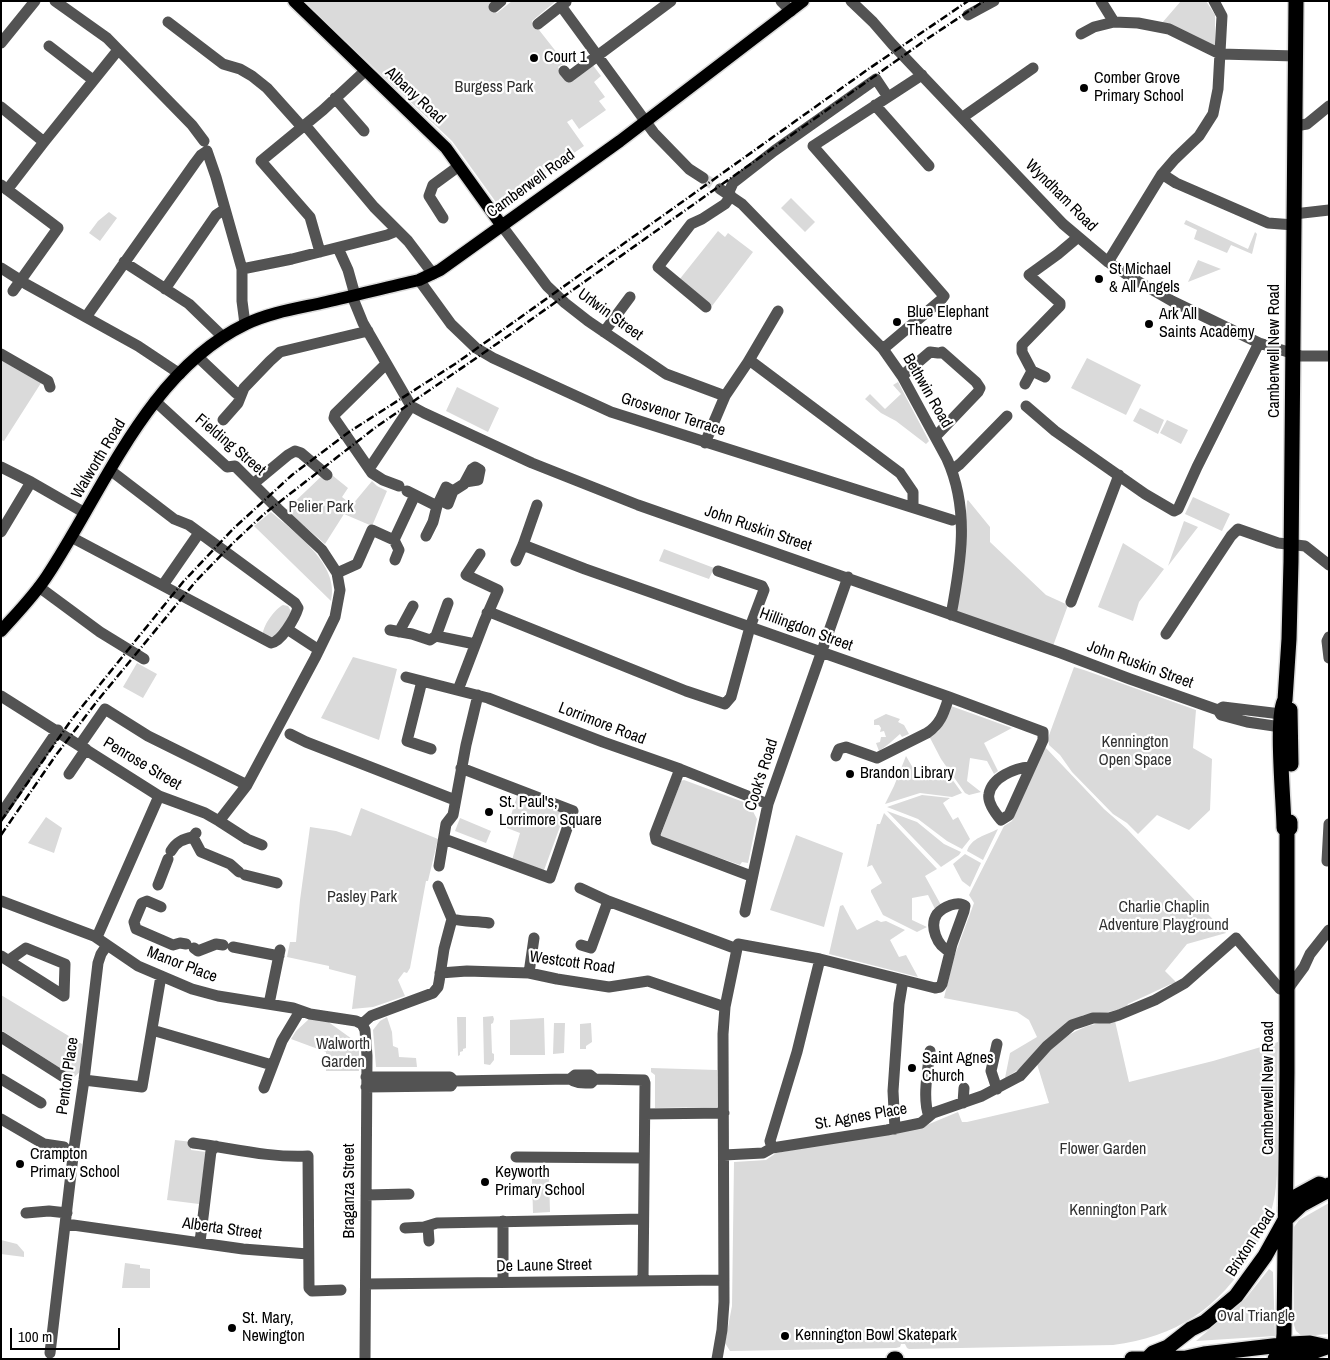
<!DOCTYPE html>
<style>
body{margin:0}
#map{position:relative;width:1330px;height:1360px;overflow:hidden;background:#fff;font-family:"Archivo Narrow",sans-serif}
canvas{display:block}
.frame{position:absolute;inset:0;border:2px solid #000;pointer-events:none}
.scale{position:absolute;left:10px;top:1328px;width:110px;height:22px;box-sizing:border-box;border:2px solid #000;border-top:0;padding-left:6px;font-size:15px;line-height:18px;white-space:nowrap;color:#000;-webkit-text-stroke:4px #fff;paint-order:stroke}
</style>
<div id="map">
<canvas width="1330" height="1360"></canvas>
<div class="frame"></div>
<div class="scale">100 m</div>
</div>
<script>
const c = document.querySelector('canvas').getContext('2d');
c.lineJoin = 'round';
function fillPath(path, color) { c.fillStyle = color; c.fill(path, 'evenodd'); }
function strokePath(path, color, width, dash) { c.strokeStyle = color; c.lineWidth = width; c.lineCap = dash ? 'butt' : 'round'; c.setLineDash(dash || []); c.stroke(path); }
function write(font, color, halo, rows, align = 'center') {
  c.font = font + ' "Archivo Narrow",sans-serif'; c.lineWidth = 4.5; c.setLineDash([]); c.textBaseline = 'middle'; c.strokeStyle = halo; c.fillStyle = color; for (const [text, x, y, turn = 0] of rows) {
    c.save(); c.translate(x, y); c.rotate((+turn || 0) * Math.PI / 180); c.textAlign = isNaN(turn) ? turn : align; if (halo) c.strokeText(text, 0, 0); c.fillText(text, 0, 0); c.restore();
  }
}
const green = new Path2D(`
 M303 1H493L489 5 497 13 512 1H556L532 21 565 63 558 67 562 74 592 64 601 76 594 82 605 97 599 101 606 110 579 129 572 119 567 122 584 146 498 205 452 141Z
 M1181 1H1206L1215 15V48L1162 23Z
 M791 198 815 222 805 232 781 208Z
 M109 212 117 218 100 241 89 233 98 221Z
 M1186 220 1248 249 1255 232 1257 234 1252 254 1231 245 1227 253 1194 239 1197 230 1184 224Z
 M718 231 725 237 728 233 753 252 712 306 679 280Z
 M1198 260 1221 269 1188 282Z
 M1087 358 1141 385 1126 415 1071 388Z
 M1 359 41 383 4 441 1 440Z
 M898 382 929 441 926 444 896 421 881 413 865 399 870 394 885 409 901 394 893 385Z
 M457 387 499 408 488 432 446 411Z
 M1140 408 1164 420 1158 434 1133 421Z
 M1167 420 1188 430 1181 444 1160 433Z
 M327 471 348 488 342 497 352 505 372 481 377 486 387 491 372 526 344 514 325 544 286 510Z
 M1193 497 1230 514 1222 531 1185 514Z
 M968 500 990 527V542L1046 595 1068 605 1053 646 954 613 964 540 967 501Z
 M271 512C295 533 340 564 331 601L254 526Z
 M1184 521 1198 527 1168 566Z
 M1123 543 1164 569 1139 602 1133 621 1098 607Z
 M664 549 714 568 709 579 659 561Z
 M283 605 288 606 291 611 289 618 272 639 263 633C264 624 275 609 283 605Z
 M353 657 397 669 379 740 321 718Z
 M137 663 157 674 143 698 123 687Z
 M1074 667 1084 670 1196 710 1193 748 1212 759 1210 810 1189 830 1157 815 1138 834 1127 823 1113 814 1072 772 1060 755 1049 745 1048 738Z
 M951 706 1012 728 984 743 998 771 994 774 987 761 970 758 967 781 981 792 969 795 965 793 941 759 929 736 939 731 947 710Z
 M886 714 900 719 898 722 904 725 909 734 902 737 900 734C893 740 887 746 879 751L876 743 880 742 881 737H886L884 731 880 732 881 728 879 725H874V720Z
 M1045 747 1104 809 1127 829 1226 933 1187 944 1165 971 1177 983 1174 985 1171 984 1128 1004 1126 1008 1108 1012 1083 1015 1021 1068 1005 1078 1010 1053 1037 1037 1029 1020 1017 1012 944 998 953 960 974 903 969 895 1004 826 1012 821Z
 M906 756 920 780 944 768 962 793 952 797 920 793 885 804 894 786Z
 M684 780 749 804 757 819 748 863 742 862 740 865 660 837 681 781Z
 M922 795 950 798 943 803 953 820 958 817 970 839 962 849 947 841 918 819 887 807Z
 M517 796 565 813 543 873 512 860 520 833 507 828Z
 M361 808 438 839 428 881H426L410 968 407 973 404 972 398 980 405 996 373 1007 352 1009 356 976 329 969V966L287 957 290 942H296L300 900 310 827 336 831 351 836Z
 M887 811 917 822 944 844 961 852 959 855 941 867Z
 M884 813 937 869 925 876 941 905 935 909 928 895 912 898V920L927 927 917 932 883 915 871 892V890L882 883 872 865 867 867 877 824H880Z
 M46 817 62 828 54 853 28 843Z
 M460 818 491 831 486 843 455 831Z
 M998 829 983 860 967 851C971 838 986 835 998 829Z
 M796 835 843 853 824 927 770 910Z
 M965 854 981 863 970 887 962 881 953 864Z
 M843 905 857 930 877 920 881 922 886 921 905 930 890 940 899 957 906 955 918 977 829 954 840 906Z
 M1 995 82 1044 80 1072 74 1077 1 1030Z
 M493 1016 494 1019 493 1023 491 1024 492 1053 494 1054V1060L490 1065 484 1064 483 1017Z
 M387 1017 392 1032 393 1046 398 1048 399 1057 416 1058 417 1067H376L373 1030 380 1021Z
 M457 1017H466V1048L463 1049V1051L460 1052V1055L458 1056Z
 M544 1018 545 1055H510V1020Z
 M309 1019 327 1021 359 1044V1071H326V1052L291 1039 296 1031Z
 M1115 1021 1129 1082 1213 1061 1278 1042C1277 1075 1277 1108 1277 1141 1277 1156 1278 1171 1276 1186 1274 1210 1264 1233 1252 1253 1220 1308 1176 1337 1113 1345L909 1349 907 1348 905 1344H901L900 1347 896 1348 730 1351 725 1343 732 1306 734 1162 766 1160 776 1153 922 1127 958 1112 962 1122H967L1049 1103 1037 1064C1059 1038 1081 1023 1115 1021Z
 M554 1023H565L564 1053 553 1054Z
 M591 1023 592 1042 586 1046V1049H580V1024Z
 M651 1068 717 1070V1107L655 1108V1075L651 1072Z
 M175 1140 192 1142 191 1150 206 1152 199 1204 167 1200Z
 M549 1178 550 1212 533 1213 532 1179Z
 M1329 1203V1334L1302 1336 1296 1331 1294 1325V1227L1299 1220Z
 M1 1240 17 1244 24 1252V1257L1 1254Z
 M125 1263 140 1265V1268L150 1269V1288H122Z
 M1269 1269 1273 1272 1275 1336 1196 1341 1246 1298Z`);
const minorTunnel = new Path2D(`
 M703 178 720 189`);
const minor = new Path2D(`
 M55 1 107 38 192 125 204 141
 M781 1 791 11
 M851 1 873 22 892 44 1063 224 1108 262 1132 278 1172 301 1259 343 1301 356H1329
 M1101 1 1114 22
 M561 6 654 133 689 169 703 178
 M494 7 501 1
 M968 15 994 1
 M168 22 223 64 240 69 252 76 267 88 302 127
 M538 24 566 2
 M1081 34 1094 27 1114 22 1138 23 1169 29 1220 54 1296 56
 M1 43 35 1
 M49 46 93 80
 M564 71 569 77 671 1
 M335 98 364 131
 M875 105 929 166
 M1 107 44 142
 M963 117 1033 68
 M305 125 374 207 408 241 433 274
 M1295 126 1307 124 1329 106
 M1162 174 1176 183 1268 223 1294 225
 M1 185 58 228 13 291
 M720 189 742 204 883 349 902 376 947 459C970 510 961 562 951 615
 M7 190 44 142 118 50
 M728 194 733 183 774 151 876 79 888 97
 M1294 214 1329 210
 M443 218 429 196 433 185 459 166
 M502 226 547 286 565 303 588 321 666 374 725 396
 M338 248 348 270 355 295
 M320 252 310 217 261 161 323 110 365 71
 M124 262 189 304 223 337
 M1108 262 1162 174 1175 159 1199 136 1213 114 1218 89 1222 16 1214 1
 M1 268 20 280
 M242 269 292 259 387 235 397 231
 M419 280 451 324 476 348 493 358 611 412 952 520
 M26 284 138 346 180 374
 M165 289 216 215 225 209
 M352 296 363 323 411 406 424 413 532 463 638 505 1061 653 1130 679 1218 710 1221 715 1247 722 1281 727 1287 722
 M706 307 658 267 691 224 702 219 725 204 731 196
 M86 317 195 163 201 155 207 151 216 177 242 269V301L245 324
 M604 332 630 297
 M883 349 941 300 944 296 813 146 922 75
 M1 354 48 381 50 387
 M198 357 236 393
 M748 362 778 311
 M386 364 335 414 334 418 372 473 383 480 399 486
 M902 376 930 352 938 353
 M1045 377 1032 371 1022 352V345L1060 306V303L1029 275 1058 254 1077 238
 M1025 384 1032 371
 M1026 406 1055 431 1145 494 1174 511 1178 509 1197 467 1259 343
 M223 420 238 403 244 388 270 361 280 352 368 331
 M935 437 978 392 980 388 976 382 942 352 940 353
 M705 443 725 396 748 362H752L900 473 913 492V507
 M1 467 31 482 85 513
 M369 469 411 406
 M952 470 960 464 1007 416
 M253 484 288 455 295 451 301 453 327 475
 M407 491 437 506 446 487 453 491 464 484 465 482 472 469 475 467 480 470 478 480 465 482
 M440 500 448 504 453 491
 M1 532 31 482
 M426 536 433 522 437 506
 M71 537 271 643C281 642 295 618 298 608L295 603 189 525 174 519 110 470
 M394 540 399 550 395 560
 M523 545 585 569 949 697 1043 732V740L1009 815 1001 820C996 814 987 802 989 794 992 777 1015 768 1030 767
 M516 561 523 545 537 505
 M337 573 357 564 372 530 394 540 415 495
 M163 585 199 533
 M39 587 100 632 144 659
 M1071 602 1119 475
 M487 613H492L686 691 725 704 731 697 750 627 764 590 762 586 718 571
 M287 629 319 650
 M390 630 412 634 430 640 436 636 475 644
 M399 632 413 606
 M1166 634 1231 536 1238 529 1278 543 1305 546 1329 565
 M436 636 448 603
 M1329 637 1327 641 1329 658
 M406 677 488 698 603 742 680 769 768 804
 M422 681 407 741 431 749
 M458 690 484 622 498 590 466 575 480 554
 M1 696 159 796 205 813 219 821 247 785 315 658 335 617 340 590 337 573 322 550 278 509 235 466 227 467 155 401
 M1218 710 1223 707 1281 714
 M290 734 306 742 455 800
 M80 745 105 709 148 736 247 785
 M836 756 839 749 846 747 877 758 927 733C941 724 944 712 949 697
 M680 769 655 834 656 840 751 876
 M69 774 86 749
 M1 814 58 730
 M219 821 247 839 262 845
 M193 837 201 852 230 864 239 872
 M444 839 550 878 573 811 461 768
 M171 851C176 842 183 839 193 837L196 833
 M1327 861 1329 824
 M439 866 446 824 453 815 466 745 478 695
 M245 875 277 883
 M158 885 168 859
 M580 888 608 901
 M1 901 94 936 138 966 192 989 218 996 293 1008 310 1014 356 1021 362 1024
 M161 907 147 901 142 903 134 922 136 929 173 945 180 943 186 944
 M745 912 768 804 848 577
 M452 919C465 922 476 921 489 923
 M97 937 159 796
 M581 945 591 948 608 901 737 949
 M233 947 279 956
 M194 948 198 951 216 944 223 945
 M1 956 64 996 65 964 26 948 9 960
 M440 973 467 971 529 973 557 979 609 987 648 981 725 1007
 M529 973 534 938
 M269 1004 280 950
 M362 1024 365 1030 367 1056 365 1359
 M362 1024 371 1016 433 993 438 987 439 982 444 949 452 919 438 886
 M152 1030 272 1065
 M1 1037 67 1079
 M366 1077H450L454 1081 570 1079 575 1075H590L595 1079 644 1080 645 1083 643 1281
 M1 1079 41 1103
 M570 1079C577 1084 583 1083 591 1083L595 1079
 M84 1080 142 1087 161 976
 M366 1087 446 1086H451L454 1081
 M264 1088 282 1041 300 1011
 M997 1089 991 1071 997 1044
 M963 1103 964 1088
 M645 1114 724 1113
 M929 1116C922 1099 928 1069 930 1051
 M1 1119 44 1144 64 1147
 M895 1129 893 1091 899 1004 903 980
 M193 1143C231 1148 269 1158 308 1156L309 1288 312 1291 341 1290
 M772 1148 770 1141 797 1052 820 959
 M724 1155 763 1153 772 1148 887 1130 921 1123 933 1113 982 1096 1020 1076 1047 1046 1072 1025 1093 1018H1109L1119 1015 1155 1000 1185 983 1236 938 1280 989 1287 990 1304 967 1310 954 1329 930
 M516 1157 644 1158
 M366 1195 409 1194
 M26 1213 49 1211 67 1213
 M503 1221V1282
 M66 1224 243 1249 308 1254
 M428 1226 429 1241
 M405 1228 424 1227 437 1223 643 1219
 M200 1242 211 1151 216 1146
 M366 1284 724 1280
 M50 1353 74 1148 84 1080 98 963 101 954 107 945
 M717 1359 722 1330 724 1302 723 1034 725 1007 738 944 820 959 935 988 940 987 942 984 952 944 964 911 965 906C958 900 943 907 937 914 929 926 937 947 950 951`);
const major = new Path2D(`
 M294 1 446 148 502 226
 M1 631C17 613 34 596 47 576 104 490 148 371 246 324 271 312 300 308 326 302 357 295 388 287 419 280L440 270 620 141 803 1`);
const highway = new Path2D(`
 M1290 710 1291 764
 M1287 831 1284 828C1284 805 1275 713 1285 700L1289 639 1291 562 1296 1
 M1286 1202 1319 1184 1326 1187 1329 1185
 M1148 1358 1153 1353 1168 1347 1191 1329 1205 1322 1236 1296 1265 1256 1285 1220 1301 1205 1325 1192 1326 1187
 M894 1359H896
 M1132 1359 1186 1358 1204 1354 1290 1344 1310 1343 1328 1347
 M1275 1359 1301 1356 1327 1347
 M1282 1359 1284 1334 1287 1072V831L1290 828V822`);
const rail = new Path2D(`
 M1 821 72 719 183 582 233 529 292 475 349 432 455 364 867 70 968 1
 M1 835 56 755 98 700 196 581 232 544 264 514 376 427 498 343 927 39 984 1`);
const markers = [
 [534,58,5,"#000"],
 [1084,88,5,"#000"],
 [1099,279,5,"#000"],
 [897,322,5,"#000"],
 [1149,324,5,"#000"],
 [850,774,5,"#000"],
 [489,812,5,"#000"],
 [912,1068,5,"#000"],
 [20,1164,5,"#000"],
 [485,1182,5,"#000"],
 [232,1328,5,"#000"],
 [785,1336,5,"#000"]
];
const poiNames = [
 ["Court 1",544,58],
 ["Comber Grove",1094,79],
 ["Primary School",1094,97],
 ["St Michael",1109,270],
 ["& All Angels",1109,288],
 ["Blue Elephant",907,313],
 ["Theatre",907,331],
 ["Ark All",1159,315],
 ["Saints Academy",1159,333],
 ["Brandon Library",860,774],
 ["St. Paul's,",499,803],
 ["Lorrimore Square",499,821],
 ["Saint Agnes",922,1059],
 ["Church",922,1077],
 ["Crampton",30,1155],
 ["Primary School",30,1173],
 ["Keyworth",495,1173],
 ["Primary School",495,1191],
 ["St. Mary,",242,1319],
 ["Newington",242,1337],
 ["Kennington Bowl Skatepark",795,1336]
];
const parkNames = [
 ["Burgess Park",494,88],
 ["Pelier Park",321,508],
 ["Kennington",1135,743],
 ["Open Space",1135,761],
 ["Pasley Park",362,898],
 ["Charlie Chaplin",1164,908],
 ["Adventure Playground",1164,926],
 ["Walworth",343,1045],
 ["Garden",343,1063],
 ["Flower Garden",1103,1150],
 ["Kennington Park",1118,1211],
 ["Oval Triangle",1256,1317]
];
const streetNames = [
 ["Albany Road",415,96,43],
 ["Camberwell Road",531,184,-36],
 ["Wyndham Road",1061,196,45],
 ["Urlwin Street",610,315,36],
 ["Camberwell New Road",1275,351,-90],
 ["Bethwin Road",927,391,60],
 ["Grosvenor Terrace",673,415,18],
 ["Fielding Street",230,445,40],
 ["Walworth Road",99,459,-59],
 ["John Ruskin Street",758,529,19],
 ["Hillingdon Street",806,630,20],
 ["John Ruskin Street",1140,665,20],
 ["Lorrimore Road",602,724,21],
 ["Penrose Street",142,764,31],
 ["Cook's Road",762,775,-72],
 ["Westcott Road",572,963,8],
 ["Manor Place",182,965,21],
 ["Penton Place",68,1076,-82],
 ["Camberwell New Road",1269,1088,-90],
 ["St. Agnes Place",861,1117,-10],
 ["Braganza Street",350,1191,-90],
 ["Alberta Street",222,1229,8],
 ["Brixton Road",1251,1243,-57],
 ["De Laune Street",544,1266,-1]
];
fillPath(green, '#dadada');
strokePath(minorTunnel, '#d9d9d9', 11, [11, 5.5]);
strokePath(major, '#dbdbdb', 15);
strokePath(highway, '#dbdbdb', 18);
strokePath(minor, '#535353', 11);
strokePath(major, '#000', 12);
strokePath(highway, '#000', 15);
strokePath(rail, '#000', 2.5, [8, 2.5, 1, 2.5]);
for (const [x, y, r, color] of markers) { const dot = new Path2D(); dot.arc(x, y, r, 0, 2 * Math.PI); c.fillStyle = color; c.fill(dot); strokePath(dot, '#fff', 2); }
write('16px', '#000', '#fff', poiNames, 'left');
write('16px', '#313131', '#fff', parkNames);
write('16px', '#000', '#fff', streetNames);
</script>
